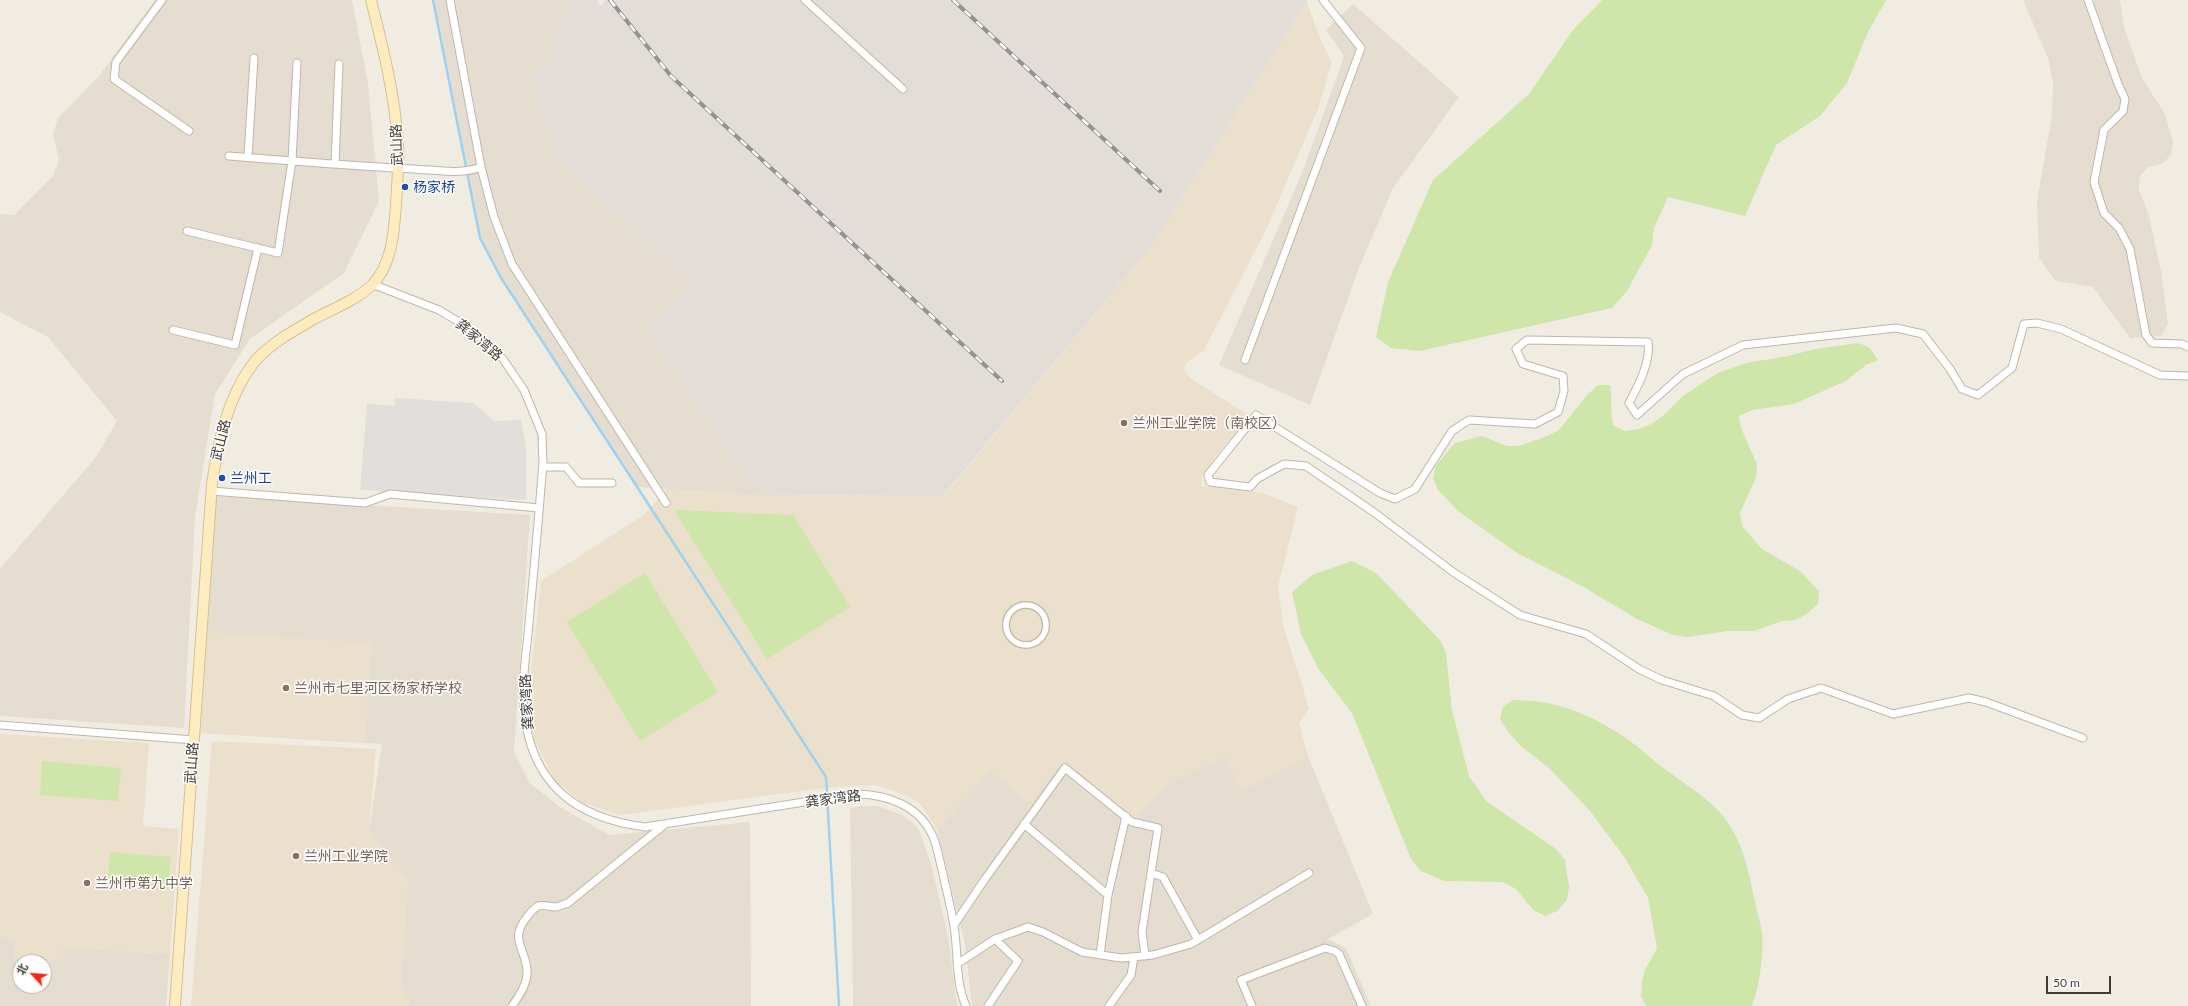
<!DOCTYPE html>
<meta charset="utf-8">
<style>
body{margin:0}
#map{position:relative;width:2188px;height:1006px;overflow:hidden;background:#f1ece2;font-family:Lato,"Noto Sans SC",sans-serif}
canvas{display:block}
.north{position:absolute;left:12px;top:954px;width:40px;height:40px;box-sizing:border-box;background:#fff;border:1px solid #b3b1ad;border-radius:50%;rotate:296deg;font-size:11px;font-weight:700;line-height:16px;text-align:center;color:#423b33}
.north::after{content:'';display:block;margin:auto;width:14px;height:18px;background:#fa2710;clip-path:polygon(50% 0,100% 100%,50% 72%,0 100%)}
.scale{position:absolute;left:2046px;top:976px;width:65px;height:18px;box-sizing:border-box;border:2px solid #423b33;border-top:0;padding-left:5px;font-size:12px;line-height:14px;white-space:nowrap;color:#423b33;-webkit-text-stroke:3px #fff;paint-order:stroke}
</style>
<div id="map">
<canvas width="2188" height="1006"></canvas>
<div class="north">北</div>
<div class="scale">50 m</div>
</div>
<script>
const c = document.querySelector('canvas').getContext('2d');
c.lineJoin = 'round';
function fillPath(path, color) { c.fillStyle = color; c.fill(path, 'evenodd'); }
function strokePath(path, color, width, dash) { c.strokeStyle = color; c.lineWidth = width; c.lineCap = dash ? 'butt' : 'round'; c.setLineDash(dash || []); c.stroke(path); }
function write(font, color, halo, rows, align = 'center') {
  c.font = font + ' Lato,"Noto Sans SC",sans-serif'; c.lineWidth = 3; c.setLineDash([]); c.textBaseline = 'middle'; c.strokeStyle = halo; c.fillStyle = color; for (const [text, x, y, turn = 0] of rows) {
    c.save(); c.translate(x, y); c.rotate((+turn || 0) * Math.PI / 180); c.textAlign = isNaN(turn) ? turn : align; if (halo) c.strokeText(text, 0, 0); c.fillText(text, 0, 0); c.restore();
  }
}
const residential = new Path2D(`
 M155 0H352L368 84 379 201 344 273 250 339 215 394 195 517 184 728 0 716V569L96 457 117 421 48 337 0 312V214L14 215 53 176 59 160 53 134 58 118 99 76Z
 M433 0H568L550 59 530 79 558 160 692 283 649 331 758 495 637 487 501 278 480 238Z
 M2023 0H2120L2124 27 2142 78 2165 114 2173 142 2171 155 2162 164 2148 167 2140 176 2139 190 2149 216 2161 271 2168 324 2161 336 2130 338 2093 287 2056 281 2039 258 2037 201 2052 115 2053 83 2048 58Z
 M1353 4 1459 97 1393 188 1359 268 1310 405 1219 365 1304 168 1344 56 1326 30Z
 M216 496 530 515 514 752 530 783 560 807 609 835 750 822 751 1006H410L400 987 408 880 369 831 382 744 201 733Z
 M1225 756 1243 790 1308 756 1373 914 1328 939 1346 948 1371 1006H972L965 944 937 830 990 770 1065 758 1135 818 1164 786Z
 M862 806H877L902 815 913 823 919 830 931 864 948 936 957 1006H853L850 808Z
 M0 938 16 939 14 957 62 961 63 947 170 954 166 1006H0ZM20 962H44V986H20Z`);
const industrial = new Path2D(`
 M568 0H597L600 6 606 0H1307V2L1152 245 943 496 758 495 649 331 692 283 558 160 530 79 550 59Z`);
const education = new Path2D(`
 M1307 2 1321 41 1332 62 1318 109 1266 230 1204 350 1186 363 1184 370 1190 378 1248 415 1239 430 1223 447 1202 476 1201 486 1263 493 1298 507 1278 587 1284 628 1309 708 1299 724 1308 756 1242 791 1225 756 1164 786 1135 818 1066 758 1030 804 990 771 937 830 922 806 908 796 876 785 833 787 620 815 583 803 555 781 534 739 530 680 541 581 645 514 667 489 758 495 944 496 1152 245Z
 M207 632 372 643 365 743 201 733Z
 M0 734 149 743 143 826 179 829 170 954 64 947 62 961 14 958 16 939 0 938Z
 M212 741 376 749 369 831 408 880 400 987 410 1006H191Z`);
const green = new Path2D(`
 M1602 0H1886L1868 32 1847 83 1820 116 1776 145 1745 216 1668 197 1654 228 1652 245 1627 291 1612 308 1420 351 1391 348 1376 337 1388 282 1433 180 1529 94 1573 30Z
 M1859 343 1870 348 1878 360 1866 365 1846 381 1794 404 1753 410 1739 416 1741 428 1757 464 1756 477 1740 513 1742 526 1762 549 1800 571 1819 591 1818 604 1807 614 1795 620 1782 621 1754 631H1728L1688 637 1673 635 1637 619 1582 586 1517 553 1458 511 1438 490 1433 478 1436 465 1455 443 1482 436 1507 446H1519L1545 437 1559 430 1587 395 1598 385H1610C1613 399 1610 411 1613 425L1625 431 1639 429 1651 424 1663 416 1683 396 1707 380 1718 373 1746 363 1788 356 1815 349Z
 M674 510 793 515 850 607 767 659Z
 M1352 561 1376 573 1441 641 1446 654 1452 710 1469 776 1486 801 1556 849 1565 860 1569 887 1567 900 1557 911 1545 916 1533 910 1516 889 1503 882 1444 881 1421 871 1411 859 1352 713 1319 670 1301 634 1292 592 1312 575Z
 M645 573 718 692 640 741 567 622Z
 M1514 700C1557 700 1590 714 1626 738 1640 748 1652 760 1666 770 1686 785 1711 799 1726 820 1744 844 1749 874 1755 902 1757 913 1761 924 1762 934 1764 953 1759 989 1752 1006H1646L1641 996 1642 981 1645 970 1657 948 1648 898 1625 858 1590 811 1549 768 1522 747 1508 732 1500 719 1503 706Z
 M42 761 121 768 118 801 40 795Z
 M110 852 171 857 168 888 107 883Z`);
const parking = new Path2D(`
 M395 398 473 403 494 421 521 420 526 448V500L360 490 367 404 395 406Z`);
const stream = new Path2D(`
 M433 0 480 238 501 278 826 777 839 1006`);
const pedestrian = new Path2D(`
 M1006 625a20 20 0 1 1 40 0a20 20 0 1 1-40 0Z`);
const minor = new Path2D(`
 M162 0 116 62 114 79 189 131
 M450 0 481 167
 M805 0 903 89
 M2088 0 2118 84 2125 99 2123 111 2104 130 2094 182 2104 213 2119 228 2130 249 2146 335 2152 343 2182 344 2188 347
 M229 156C291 161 353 166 414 169 435 170 461 175 481 167L494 217 512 264 666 503
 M248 157 254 58
 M335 164 339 64
 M187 231 278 253 292 161 297 63
 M372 284 439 310 469 328 503 359 524 390 542 434 543 463C539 512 535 561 530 611 528 643 521 678 524 710 531 783 574 818 645 827L855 794C888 794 921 806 934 839 938 850 940 863 943 874 947 894 953 914 955 934 958 958 956 984 966 1006
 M173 330 235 345 258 248
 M1245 360 1361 48 1323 0
 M543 467H566L579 483H612
 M211 491 365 503 390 494 539 508
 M0 725 194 740
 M2083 738 1986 702 1969 698 1893 714 1821 688 1788 699 1759 718 1742 715 1714 696 1662 680 1639 669 1586 634 1520 615 1453 572 1375 513 1306 466 1284 464 1257 479 1250 487 1210 482 1208 475 1256 415 1380 493 1395 499 1415 489 1452 431 1469 420 1535 424 1558 412 1564 391 1563 376 1523 364 1516 349 1527 340 1648 342C1651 362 1638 386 1629 403L1637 415 1683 374 1743 345 1896 328 1923 334 1950 369 1962 389 1978 395 2012 368 2024 324 2037 323 2061 329 2160 375 2188 376
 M1024 824 1108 895
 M954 925 985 879 1065 768 1132 822 1158 828 1151 873
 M1100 955 1108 895 1126 816
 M1145 956 1142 932 1151 873 1163 877 1198 940
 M957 964 995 939 1028 927 1043 932 1082 952 1121 958 1153 955 1191 944 1309 873
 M512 1006C518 998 526 986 527 975 529 951 507 941 527 917 530 913 533 909 538 906 543 904 551 907 556 907 560 906 564 904 568 903L664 825
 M988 1006 1018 961 995 939
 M1109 1006 1131 975 1134 957
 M1252 1006 1241 980 1325 948 1335 951 1339 954 1362 1006`);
const secondary = new Path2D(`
 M175 1006 212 484C218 443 227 399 252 365 267 345 292 332 312 320 332 309 355 301 372 285 392 265 394 232 396 205 397 186 399 165 398 145 395 95 383 48 371 0`);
const rail = new Path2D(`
 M610 0 671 76 1002 381
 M953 0 1160 191`);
const markers = [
 [405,187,4,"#1a4fb4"],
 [1124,423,4,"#8d6e63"],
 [222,478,4,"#1a4fb4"],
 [286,688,4,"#8d6e63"],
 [296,856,4,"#8d6e63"],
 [87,883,4,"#8d6e63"]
];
const streetNames = [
 ["武山路",397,145,-92],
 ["龚家湾路",479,340,40],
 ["武山路",221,440,-76],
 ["龚家湾路",527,702,-93],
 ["武山路",192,763,-86],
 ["龚家湾路",833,799,-7]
];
const transitNames = [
 ["杨家桥",413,187],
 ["兰州工",230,478]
];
const educationNames = [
 ["兰州工业学院（南校区）",1132,423],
 ["兰州市七里河区杨家桥学校",294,688],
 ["兰州工业学院",304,856],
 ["兰州市第九中学",95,883]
];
fillPath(residential, '#e5ddd0');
fillPath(industrial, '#e3ddd7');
fillPath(education, '#ebe0cb');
fillPath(green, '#cee6aa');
fillPath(parking, '#e1dedb');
strokePath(stream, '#9dd2f0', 2.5);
strokePath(pedestrian, '#bfb6a8', 8);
strokePath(minor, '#bfb6a8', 9);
strokePath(secondary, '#d5c093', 12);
strokePath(pedestrian, '#fff', 5.5);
strokePath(minor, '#fff', 7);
strokePath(secondary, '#ffecbe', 10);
strokePath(rail, '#939393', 4);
strokePath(rail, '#fff', 2.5, [8]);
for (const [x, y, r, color] of markers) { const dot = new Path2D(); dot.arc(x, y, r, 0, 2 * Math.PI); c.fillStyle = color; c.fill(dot); strokePath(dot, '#fff', 1.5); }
write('14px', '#423b33', '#fff', streetNames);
write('14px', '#164399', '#fff', transitNames, 'left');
write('14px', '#785e54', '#fff', educationNames, 'left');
</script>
